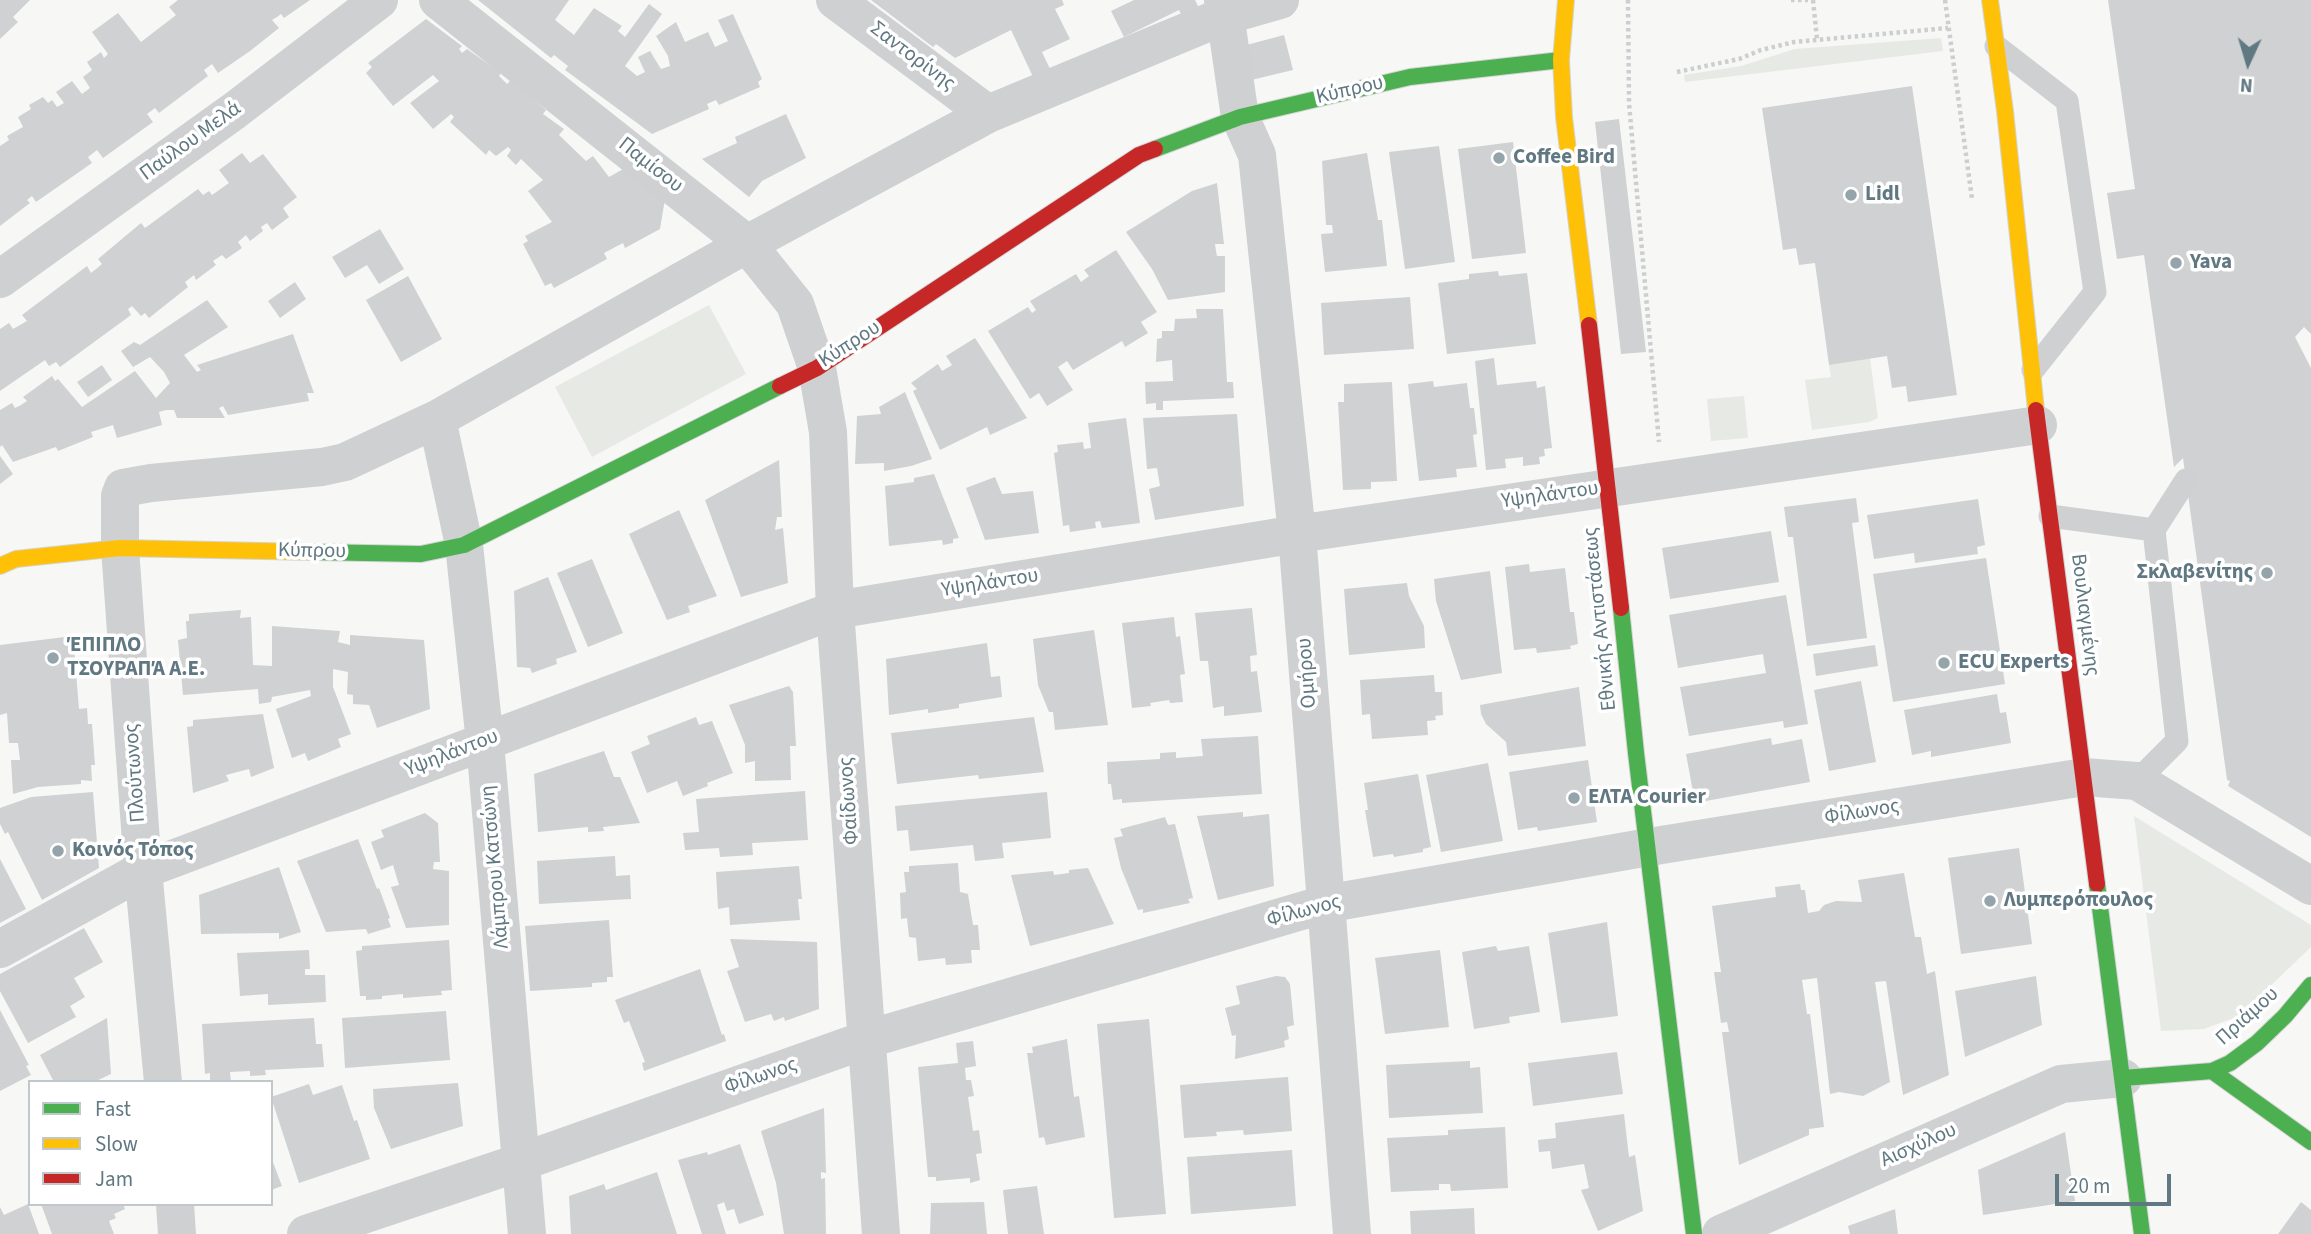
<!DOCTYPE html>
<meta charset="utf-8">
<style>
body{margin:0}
#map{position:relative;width:2311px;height:1234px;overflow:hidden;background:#f7f7f6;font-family:"Source Sans 3",sans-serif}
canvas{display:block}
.legend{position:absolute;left:28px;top:1080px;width:245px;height:126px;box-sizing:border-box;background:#fff;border:2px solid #bfc9cd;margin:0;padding:9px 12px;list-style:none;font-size:21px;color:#607882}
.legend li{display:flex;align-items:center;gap:14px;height:35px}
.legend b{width:35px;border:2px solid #bfc9cd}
.north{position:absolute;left:2213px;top:28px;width:70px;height:70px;-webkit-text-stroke:5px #fff;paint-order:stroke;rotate:184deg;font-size:19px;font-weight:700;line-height:28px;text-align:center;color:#607882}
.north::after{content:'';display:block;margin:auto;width:24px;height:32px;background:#607882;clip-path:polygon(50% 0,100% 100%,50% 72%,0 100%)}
.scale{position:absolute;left:2055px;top:1174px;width:116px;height:32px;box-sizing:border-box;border:4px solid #607882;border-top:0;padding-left:9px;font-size:21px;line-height:24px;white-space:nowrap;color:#607882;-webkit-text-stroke:5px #fff;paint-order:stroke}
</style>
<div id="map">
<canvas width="2311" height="1234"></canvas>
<ul class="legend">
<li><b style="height:9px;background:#4caf50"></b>Fast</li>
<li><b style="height:9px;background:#ffc107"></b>Slow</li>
<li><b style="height:9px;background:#c62828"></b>Jam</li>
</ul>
<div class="north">N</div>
<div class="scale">20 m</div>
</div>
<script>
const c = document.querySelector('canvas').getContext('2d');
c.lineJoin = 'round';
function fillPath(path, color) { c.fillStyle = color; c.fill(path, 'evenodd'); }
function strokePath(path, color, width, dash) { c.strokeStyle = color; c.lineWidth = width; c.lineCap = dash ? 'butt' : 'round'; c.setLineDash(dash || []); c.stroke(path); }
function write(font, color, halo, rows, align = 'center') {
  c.font = font + ' "Source Sans 3",sans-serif'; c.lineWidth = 7; c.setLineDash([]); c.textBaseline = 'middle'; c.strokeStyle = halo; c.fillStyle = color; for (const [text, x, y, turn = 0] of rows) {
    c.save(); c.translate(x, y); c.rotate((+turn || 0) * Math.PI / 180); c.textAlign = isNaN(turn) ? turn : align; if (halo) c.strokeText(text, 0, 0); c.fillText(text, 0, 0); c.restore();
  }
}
const green = new Path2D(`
 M1941 38 1943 51 1685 82 1684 75 1741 66 1795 49Z
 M709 305 746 374 592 457 555 387Z
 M1870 358 1878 418 1869 422 1812 430 1805 380 1831 377 1829 365Z
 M1744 396 1748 438 1711 441 1707 399Z
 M2134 816 2311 925V947L2239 1016 2204 1029 2161 1031Z`);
const building = new Path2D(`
 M0 0H30L13 17 18 22 0 39Z
 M178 0H310L284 18 281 14 277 17 272 20 279 28 250 51 218 73 212 64 204 70 208 76 159 113 155 108 147 114 153 122 103 158 97 150 88 157 92 163 36 202 32 196 27 200 30 203 0 226V146L9 140 7 136 23 127 18 117 31 109 29 105 43 97 48 103 52 100 57 107 64 103 56 92 72 81 82 94 90 88 83 77 92 70 87 62 101 52 104 58 108 54 92 32 118 13 141 42 176 15 169 7Z
 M478 0H569L555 20 574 35 594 8 622 26 618 31 625 37 649 4 662 14 625 66 637 76 645 72 638 57 650 51 661 69 670 66 668 56 656 36 676 22 685 42 708 32 715 47 728 41 718 20 733 14 762 79 758 82 760 87 719 105 716 100 707 104 709 109 652 134 565 70 568 66 554 55 551 58Z
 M871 0H1062L1064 5 1055 9 1070 39 1042 52 1051 71 1034 79 1011 30 955 58 936 44 933 47Z
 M1134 0H1195L1200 10 1183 18 1179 10 1124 37 1111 11Z
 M2108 0H2311V334L2304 327 2295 337 2311 368V837L2228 786 2230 781 2227 780 2183 458 2174 467 2144 255 2117 259 2107 193 2135 189Z
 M426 19 462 46 459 49 462 53 467 49 501 73 499 76 507 84 511 80 546 110 543 114 564 129 559 135 586 161 593 156 609 177 625 168 665 199 660 229 625 248 623 243 604 253 607 259 554 288 551 283 545 286 523 244 528 241 525 236 552 222 528 191 543 180 521 159 516 165 507 156 511 150 508 147 496 156 489 150 486 155 450 122 454 117 451 114 433 129 410 103 439 81 433 75 393 106 366 73 372 67 368 63Z
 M1284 35 1293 70 1247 81 1239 47Z
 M1912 86 1957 395 1908 402 1906 386 1892 388 1887 356 1829 365 1815 263 1799 265 1796 248 1783 250 1762 108Z
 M786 114 806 158 762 181 749 197 702 159 737 143 735 137Z
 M1619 119 1646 352 1621 354 1595 122Z
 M1513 142 1526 253 1472 259 1458 149Z
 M1439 146 1455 262 1405 269 1389 152Z
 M242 153 250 163 263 154 297 197 283 208 289 217 272 230 267 223 261 227 263 231 250 241 246 235 238 242 242 248 226 259 222 255 213 261 216 265 196 280 194 275 189 279 185 282 188 287 149 318 145 313 141 316 132 306 128 309 131 315 60 367 56 362 49 366 45 360 0 391V329L9 323 13 329 27 321 22 315 87 266 91 273 96 269 102 264 98 259 141 223 145 228 198 189 203 195 209 191 212 195 229 183 219 170Z
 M1367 153 1378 220H1382L1387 266 1325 272 1321 234 1333 233 1332 225H1326L1322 161Z
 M1217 183 1224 244H1215L1216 251 1217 256H1225V292L1168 300 1152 269 1126 232 1192 191Z
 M380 229 404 269 379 284 367 265 345 278 332 257Z
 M1116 250 1157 312 1141 322 1148 333 1125 347 1122 341 1073 370 1067 361 1058 367 1073 390 1047 406 1039 393 1030 399 988 331 1028 307 1032 313 1036 310 1030 301 1076 274 1081 282 1089 276 1084 270Z
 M1498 271 1499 276 1527 273 1536 344 1447 354 1438 283 1469 279V274Z
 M408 276 442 339 401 362 366 300Z
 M295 282 306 299 280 318 268 301Z
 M1410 297 1414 349 1324 355 1321 303Z
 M207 300 228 327 184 355 197 372 201 370 197 365 293 334 314 393H307L309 401 228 415 223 406 219 408 225 418H177L174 410H166L159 412 162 425 117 438 113 425 91 432 93 437 58 451 56 447 13 462 2 445 0 447V410L12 403 15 408 21 405 27 401 23 397 52 376 55 381 58 379 82 407 135 371 156 398 170 383 164 372 150 357 133 367 121 351 134 342 140 345Z
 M1196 309H1223L1227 382H1233L1234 398 1163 401V410H1156V403L1146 404 1145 382 1173 381 1172 360 1156 362 1157 339 1162 338V331H1174L1175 319 1197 318Z
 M975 338 1027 418 990 435 987 427 940 450 913 391 917 389 911 383 938 364 942 371 952 365 946 356Z
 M1494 358 1497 385 1536 381 1537 388 1545 386 1552 448 1544 449 1545 456 1539 457 1540 464 1523 466V457L1505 459 1506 468 1486 470 1475 361Z
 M102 365 112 380 88 397 77 382Z
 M1433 381 1434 387 1467 383 1470 408H1474L1477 434 1473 435 1477 467 1456 469 1457 477 1419 481 1408 384Z
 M1392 382 1397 481 1371 482V489L1343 490 1338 402H1344V384Z
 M905 392 932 459 911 466 884 471V463L855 464 857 416 881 414 879 407Z
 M1237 414 1244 506 1155 520 1149 489 1160 486 1157 468 1147 469 1143 418Z
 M1126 418 1140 523 1102 528 1100 521 1095 522 1096 528 1070 532 1069 525 1063 526 1054 453 1058 452 1057 445 1083 442 1084 449 1091 448 1088 423Z
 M0 456 13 474 0 484Z
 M779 460 782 517H777L775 530 783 528 788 583 741 597 705 500Z
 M934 474 959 538 953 539V543L943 545 942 540 889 546 885 486 914 482V478Z
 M995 477 1002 494 1033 491 1039 533 985 540 966 488Z
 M1856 498 1859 522 1852 523 1867 638 1807 646 1793 537H1788L1784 507Z
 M1978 499 1985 545 1977 547 1978 554 1915 563 1914 553 1874 559 1867 515Z
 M679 510 717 596 688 606 690 612 667 620 629 534Z
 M1771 531 1779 582 1670 599 1662 548Z
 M1986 558 2005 684 1893 702 1873 574Z
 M592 559 623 633 588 647 557 573Z
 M1529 564 1530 572 1565 568 1570 612H1574L1578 644 1570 646 1571 649 1537 653 1536 648 1514 650 1505 567Z
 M1490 571 1502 673 1461 680 1436 601 1434 579Z
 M548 577 577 652 556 659 557 664 532 673 530 668 517 667 514 591Z
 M1407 583 1409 596 1424 626 1425 648 1349 655 1344 589Z
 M1786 595 1808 724 1784 728 1783 721 1689 736 1680 687 1766 673 1764 662 1763 654 1678 668 1669 615Z
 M1252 608 1257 655 1250 656 1251 672 1257 671 1262 712 1224 716V706L1213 708 1208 661H1200L1195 613Z
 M241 610 240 618 251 617 253 665 272 666V626L340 631 338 642 350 645V635L424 640 430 709 377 728 369 705 353 704V695L347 694 348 672 333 669V687L351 734 338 739 341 747 308 761 305 753 292 758 276 709 311 696 310 690 272 697 271 702 259 704 258 689 183 695 178 640 187 638 186 621H189V614Z
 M1174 617 1176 637 1180 636 1185 674 1180 675 1183 702 1170 703 1169 700 1150 703 1151 706 1132 708 1122 623Z
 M1094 630 1108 725 1055 730 1053 712H1049L1038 685 1033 639Z
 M73 636 79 709 87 708 88 724H92L95 765H91L92 781 81 780V784L38 787 13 794 11 760H20L18 743H9L7 713 0 715V645Z
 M987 643 991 677 1000 676 1002 697 959 704V708L928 713V709L889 715 886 659Z
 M1875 645 1878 666 1816 676 1813 654Z
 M1434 675 1435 692H1442L1443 715 1435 716 1436 720 1427 721 1428 735 1372 739 1370 714 1362 715 1360 680Z
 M1861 681 1876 762 1829 771 1814 690Z
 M789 686 793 692 796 746H790L791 780 755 781V761L745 763V745L729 705Z
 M1579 687 1586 746 1508 756 1506 742 1486 724 1481 714 1480 705Z
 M1997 694 2000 713 2006 712 2011 743 1931 757V751L1912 755 1904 710Z
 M263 714 274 768 251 777 249 769 226 775 229 781 193 793 187 727 193 726V720Z
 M696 717 699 725 712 721 733 773 707 783 708 786 683 796 677 781 647 793 631 752 650 744 647 736Z
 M1034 717 1044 772 979 779 978 775 897 784 891 733Z
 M1258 736 1262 794 1122 803V799L1113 800 1111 784H1108L1107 762 1160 759V753L1176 752V758L1203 756 1201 739Z
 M1771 738 1772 745 1802 739 1810 782 1695 803 1686 754Z
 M604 751 614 777H620L640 823 603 827 604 831 588 832V827L538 832 534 774Z
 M1588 760 1597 822 1538 831 1537 827 1518 830 1509 772Z
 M1488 763 1503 841 1441 852 1426 775Z
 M1418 774 1431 847 1423 849V852L1394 857 1393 854 1373 857 1365 810H1368L1364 783Z
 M805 791 808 840 752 843 753 855 720 857 719 848 685 850 683 833 699 832 696 799Z
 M93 792 99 868 42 900 8 832 5 834 0 824V808L31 797Z
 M1047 792 1051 838 1002 843 1004 858 975 861 973 845 910 851 908 830 897 831 895 806Z
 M1243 812V817L1269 814 1274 886 1218 900 1197 816Z
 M425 813 438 823 440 862H434L433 869 449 871V925L406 928 391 887 399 885 393 865 381 870 371 842 384 837 381 830Z
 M1165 817 1168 825 1175 824 1193 898 1188 899 1190 903 1143 913V909L1138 910 1121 868 1114 838 1123 836 1120 829Z
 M358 839 377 889 379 888 390 918 388 919 391 927 368 934 366 929 326 932 297 861Z
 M2019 848 2032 944 1961 954 1948 858Z
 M615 856 616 876 630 875 631 899 539 904 537 861Z
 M0 859 26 909 0 923Z
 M958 863 960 892 968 894 973 925H978L980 950H971L972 963 946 965 945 958 918 961 916 938 909 937 907 918 901 919 900 893 906 892 904 872H909V866Z
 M799 866 802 899H798L800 920 730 925 729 907 718 909 716 872Z
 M279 867 301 932 279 939V933L201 934 199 895Z
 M1088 868 1114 924 1030 946 1011 875 1053 871 1054 875 1069 873V870Z
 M1904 873 1915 937H1921L1927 974 1935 971 1949 1075 1903 1095 1886 981 1875 982 1890 1082 1863 1096 1839 1092 1830 1094 1817 978 1802 980 1807 1014H1810L1824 1127 1809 1129V1135L1739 1165 1722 1032H1729L1727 1022 1721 1023 1714 972H1721L1712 906 1776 897 1775 887 1800 884 1801 890H1805L1808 913 1819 911 1824 905 1836 901 1862 902 1858 880Z
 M609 920 613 977H607V982L592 983V987L530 991 525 926Z
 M1607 922 1618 1016 1561 1023 1548 933Z
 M84 928 103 962 74 978 85 997 70 1006 76 1017 28 1043 0 991V974Z
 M730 939 817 942 819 1009 785 1021 784 1017 774 1021 771 1014 745 1022 727 971 739 967Z
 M449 940 452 990 441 991 442 995 403 998V994L382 996V999L366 1000V996H360L356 951 362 950V946Z
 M1496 946 1498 951 1529 946 1540 1012 1509 1017 1510 1023 1474 1029 1462 952Z
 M309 950 310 969H305V975H325L326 1002 268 1005V994L240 996 237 953Z
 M1440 950 1449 1027 1385 1034 1375 958Z
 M700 969 722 1035 724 1034 726 1041 644 1071 642 1063 645 1062 629 1021 624 1023 615 1000Z
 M1276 976 1285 977 1290 984 1294 1025 1287 1027 1289 1039 1284 1041 1285 1047 1235 1059 1236 1035 1232 1036 1225 1008 1240 1004 1236 986Z
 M2036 976 2042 1025 1965 1057 1955 991Z
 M0 1010 29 1065 26 1066 31 1075 0 1091Z
 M446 1011 450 1060 345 1068 342 1018Z
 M107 1018 111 1074 94 1082H54L40 1055Z
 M314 1018 316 1044H322L324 1067 265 1070 266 1075 250 1076V1071L230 1072 231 1082H210V1073L205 1074 202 1024Z
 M1149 1019 1166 1214 1114 1218 1097 1024Z
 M1067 1039 1074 1097 1079 1096 1085 1137 1046 1145 1044 1137 1039 1138 1027 1053H1033L1032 1047Z
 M973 1041 976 1066 965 1068 966 1080H971L974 1096 968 1097 973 1131 979 1130 982 1153 976 1154 980 1180 970 1183V1178L936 1181V1177H928L918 1067 958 1063 956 1043Z
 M1617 1052 1623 1094 1533 1106 1528 1063Z
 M1470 1061V1068L1480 1067 1483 1113 1389 1118 1386 1065Z
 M1288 1077 1292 1131 1244 1135 1243 1130 1216 1132 1217 1136 1184 1138 1180 1085Z
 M458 1083 463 1126 391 1149 374 1108 373 1089Z
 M309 1084 313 1095 342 1085 354 1121 357 1120 370 1159 299 1183 271 1097Z
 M824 1108 826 1173 821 1172V1179L825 1178 826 1234H784L776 1183 761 1131Z
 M1624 1114 1629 1157 1635 1155 1643 1211 1598 1231 1581 1190 1589 1188 1584 1164 1552 1169 1550 1151 1539 1152 1538 1140 1556 1138 1555 1123Z
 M1505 1127 1508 1188 1451 1191 1450 1184H1439V1190L1391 1192 1387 1138 1448 1135V1130Z
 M2065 1132 2075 1201 1983 1215 1978 1170Z
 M740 1144 764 1215 739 1224 734 1209 727 1211 724 1202 717 1205 726 1234H702L678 1160 707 1152 708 1155Z
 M1292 1150 1296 1206 1191 1214 1187 1157Z
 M271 1157 282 1186 271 1190Z
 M657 1172 677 1234H571L569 1196 604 1184 606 1190Z
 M1037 1186 1044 1234H1008L1003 1190Z
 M984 1202 987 1234H930L931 1203Z
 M2301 1202 2311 1210V1234H2278Z
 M28 1204 39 1234H0V1207L4 1215Z
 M41 1204H123L125 1209 114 1214 116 1218 109 1221 114 1234H52Z
 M1474 1208 1475 1234H1411L1410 1211Z
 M1895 1209 1898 1234H1850L1848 1226Z`);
const path = new Path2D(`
 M1628 0 1629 103 1659 442
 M1791 0H1808
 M1813 0 1817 39
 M1945 0 1972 199
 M1677 72 1739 59 1761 50 1794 42 1948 28`);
const lane = new Path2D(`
 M1996 46 2067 101 2095 292 2033 370
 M2050 516 2154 530 2177 741 2137 781
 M2154 530 2186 480`);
const street = new Path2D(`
 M438 0 747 244 795 304 817 368 828 432 835 610 881 1234
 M835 0 988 114
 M1223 0 1240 117 1257 155 1297 534 1352 1234
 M0 279 234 111 379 0
 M437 419 464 545 485 742 527 1234
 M0 949 143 870 835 610 1297 534 2038 425
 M163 1082 143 870 120 548V496L123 488 151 483 322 467 345 462 437 419 747 244 988 114 1224 16 1280 0
 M175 1204 177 1234
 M306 1234 521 1162 868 1039 1325 904 1649 847 2084 777 2137 781 2311 886
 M1721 1234 2061 1084 2123 1078`);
const fast = new Path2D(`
 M1155 149 1240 117 1410 77 1561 60
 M311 552 421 554 464 545 780 386
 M1621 608 1636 753 1694 1234
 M2097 884 2142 1234
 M2212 1071 2311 1142
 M2123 1078 2212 1071 2230 1063 2257 1043 2285 1016 2311 985`);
const slow = new Path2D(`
 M1566 0 1561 60 1564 117 1589 325
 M1990 0 2005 111 2036 410
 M0 566 16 559 120 548 311 552`);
const jam = new Path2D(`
 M1589 325 1621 608
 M780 386 817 368 1139 155 1155 149
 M2036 410 2097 884`);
const markers = [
 [1499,158,7,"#95a4ab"],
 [1851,195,7,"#95a4ab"],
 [2176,263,7,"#95a4ab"],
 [2267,573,7,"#95a4ab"],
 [53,658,7,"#95a4ab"],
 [1944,663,7,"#95a4ab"],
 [1574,798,7,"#95a4ab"],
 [58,851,7,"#95a4ab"],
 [1990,901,7,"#95a4ab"]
];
const streetNames = [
 ["Σαντορίνης",912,57,37],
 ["Κύπρου",1350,91,-13],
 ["Παύλου Μελά",191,142,-36],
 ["Παμίσου",650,166,38],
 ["Κύπρου",850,345,-33],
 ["Υψηλάντου",1550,496,-8],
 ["Κύπρου",312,552,1],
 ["Υψηλάντου",990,584,-9],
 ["Βουλιαγμένης",2084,615,83],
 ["Εθνικής Αντιστάσεως",1601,619,-96],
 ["Ομήρου",1308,673,-94],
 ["Υψηλάντου",452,754,-21],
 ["Πλούτωνος",136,773,-94],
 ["Φαίδωνος",850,801,-94],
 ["Φίλωνος",1862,813,-9],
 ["Λάμπρου Κατσώνη",496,867,-95],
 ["Φίλωνος",1304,912,-15],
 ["Πριάμου",2248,1017,-42],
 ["Φίλωνος",761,1077,-19],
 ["Αισχύλου",1919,1146,-24]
];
const poiNames = [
 ["Coffee Bird",1513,158],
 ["Lidl",1865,195],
 ["Yava",2190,263],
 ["Σκλαβενίτης",2253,573,"right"],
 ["ΈΠΙΠΛΟ",67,646],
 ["ΤΣΟΥΡΑΠΆ Α.Ε.",67,670],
 ["ECU Experts",1958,663],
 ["ΕΛΤΑ Courier",1588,798],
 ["Κοινός Τόπος",72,851],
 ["Λυμπερόπουλος",2004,901]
];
fillPath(green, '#e7eae4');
fillPath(building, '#cfd1d2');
strokePath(fast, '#d3d5d5', 18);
strokePath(slow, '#d3d5d5', 18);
strokePath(jam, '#d3d5d5', 18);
strokePath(path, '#cccecf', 4.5, [3.5, 3.5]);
strokePath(lane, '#cfd0d1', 23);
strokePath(street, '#cfd0d1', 38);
strokePath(fast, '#4caf50', 16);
strokePath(slow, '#ffc107', 16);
strokePath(jam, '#c62828', 16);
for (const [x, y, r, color] of markers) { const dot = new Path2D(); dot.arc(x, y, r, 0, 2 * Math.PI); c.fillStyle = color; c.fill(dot); strokePath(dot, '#fff', 2.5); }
write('21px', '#607882', '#fff', streetNames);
write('bold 21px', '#607882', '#fff', poiNames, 'left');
</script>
